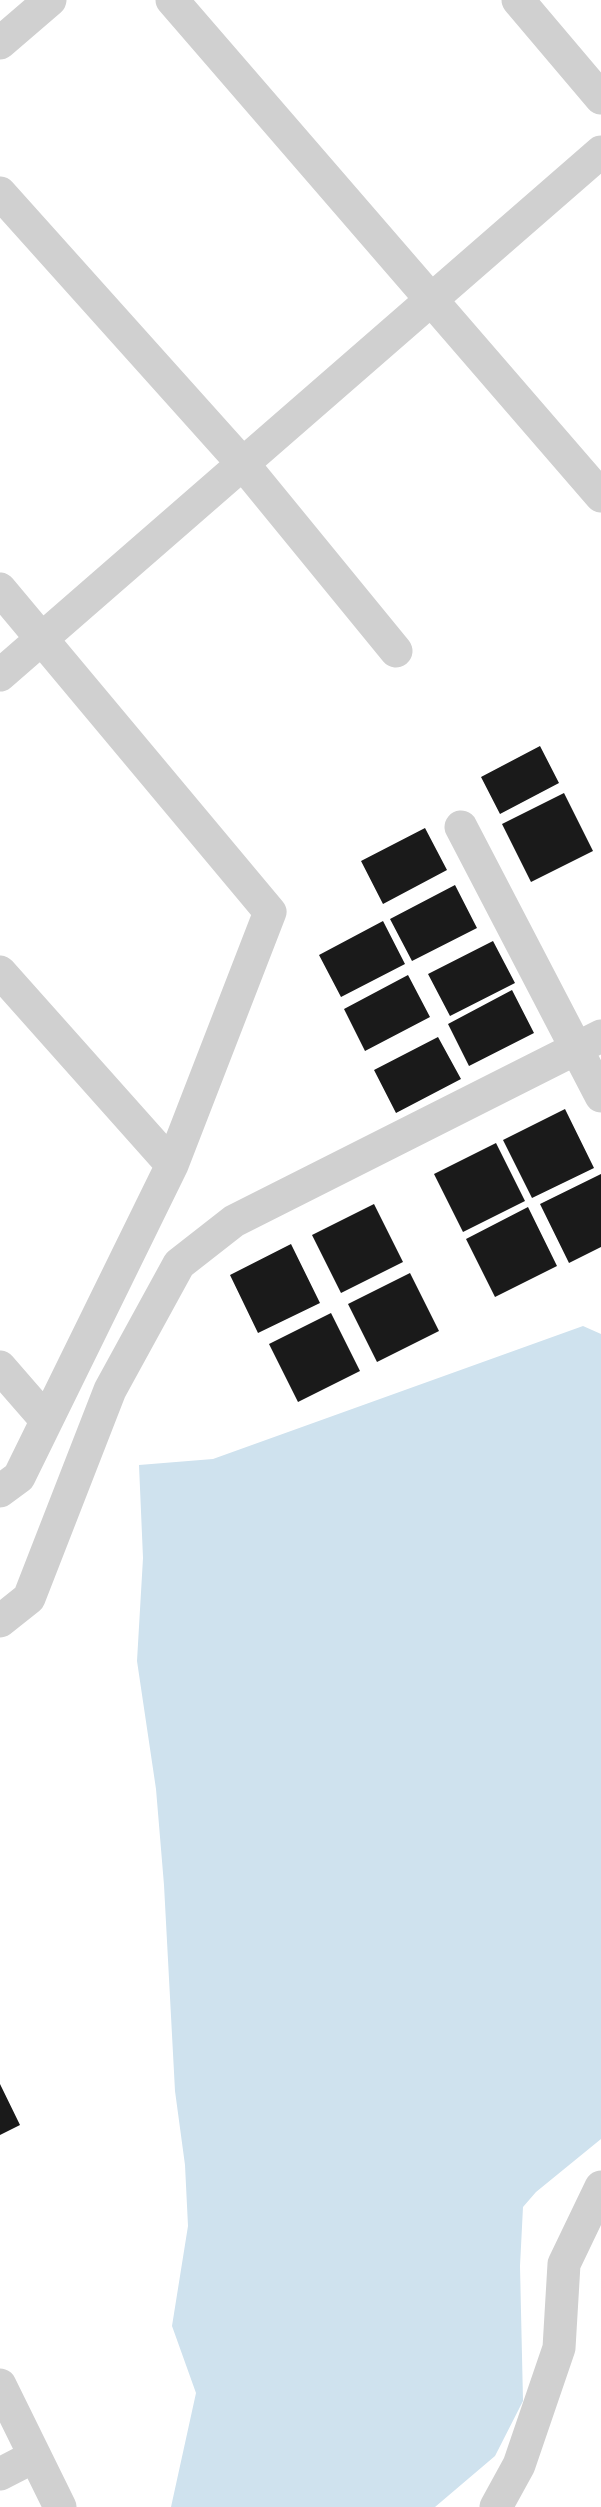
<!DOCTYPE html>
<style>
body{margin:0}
canvas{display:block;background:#fff}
</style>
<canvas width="601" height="2507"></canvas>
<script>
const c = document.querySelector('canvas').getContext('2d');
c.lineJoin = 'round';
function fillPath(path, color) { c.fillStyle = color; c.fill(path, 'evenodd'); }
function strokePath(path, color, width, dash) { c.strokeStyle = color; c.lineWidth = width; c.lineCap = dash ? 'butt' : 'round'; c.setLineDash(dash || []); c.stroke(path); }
const water = new Path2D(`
 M583 1326 601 1334V2139L536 2192 523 2207 520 2266 523 2401 495 2456 435 2507H171L196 2393 172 2326 188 2226 185 2165 175 2091 164 1885 156 1789 137 1661 143 1558 139 1465 213 1459Z`);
const building = new Path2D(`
 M540 746 559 783 500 814 481 777Z
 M564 793 593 851 531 882 502 824Z
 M425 828 447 870 383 904 361 861Z
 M455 885 477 928 412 961 390 919Z
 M383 921 405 964 341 997 319 955Z
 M493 941 515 983 450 1016 428 974Z
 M408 975 430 1017 365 1051 344 1009Z
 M512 990 534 1033 469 1066 448 1024Z
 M438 1037 461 1079 396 1113 374 1070Z
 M565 1109 594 1168 532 1198 503 1140Z
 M496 1143 525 1201 463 1232 434 1174Z
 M601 1174V1247L569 1263 540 1204Z
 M374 1204 403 1262 341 1293 312 1235Z
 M528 1207 557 1266 495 1297 466 1239Z
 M291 1244 320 1303 258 1333 230 1275Z
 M410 1273 439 1331 377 1362 348 1304Z
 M331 1313 360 1371 298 1402 269 1344Z
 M0 2084 20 2125 0 2135Z`);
const minor = new Path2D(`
 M172 0 601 496
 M518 0 601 98
 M0 43 50 0
 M0 193 243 464 396 651
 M0 589 270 912 172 1165 19 1477 0 1491
 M0 675 601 152
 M461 827 601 1096
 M0 972 172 1165
 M0 1367 46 1420
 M0 1621 29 1598 110 1390 179 1264 234 1221 601 1036
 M0 2385 60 2507
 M0 2474 35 2456
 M496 2507 519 2465 559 2348 564 2264 601 2187`);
fillPath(water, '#cfe2ee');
fillPath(building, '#1a1a1a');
strokePath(minor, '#d0d0d0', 33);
</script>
